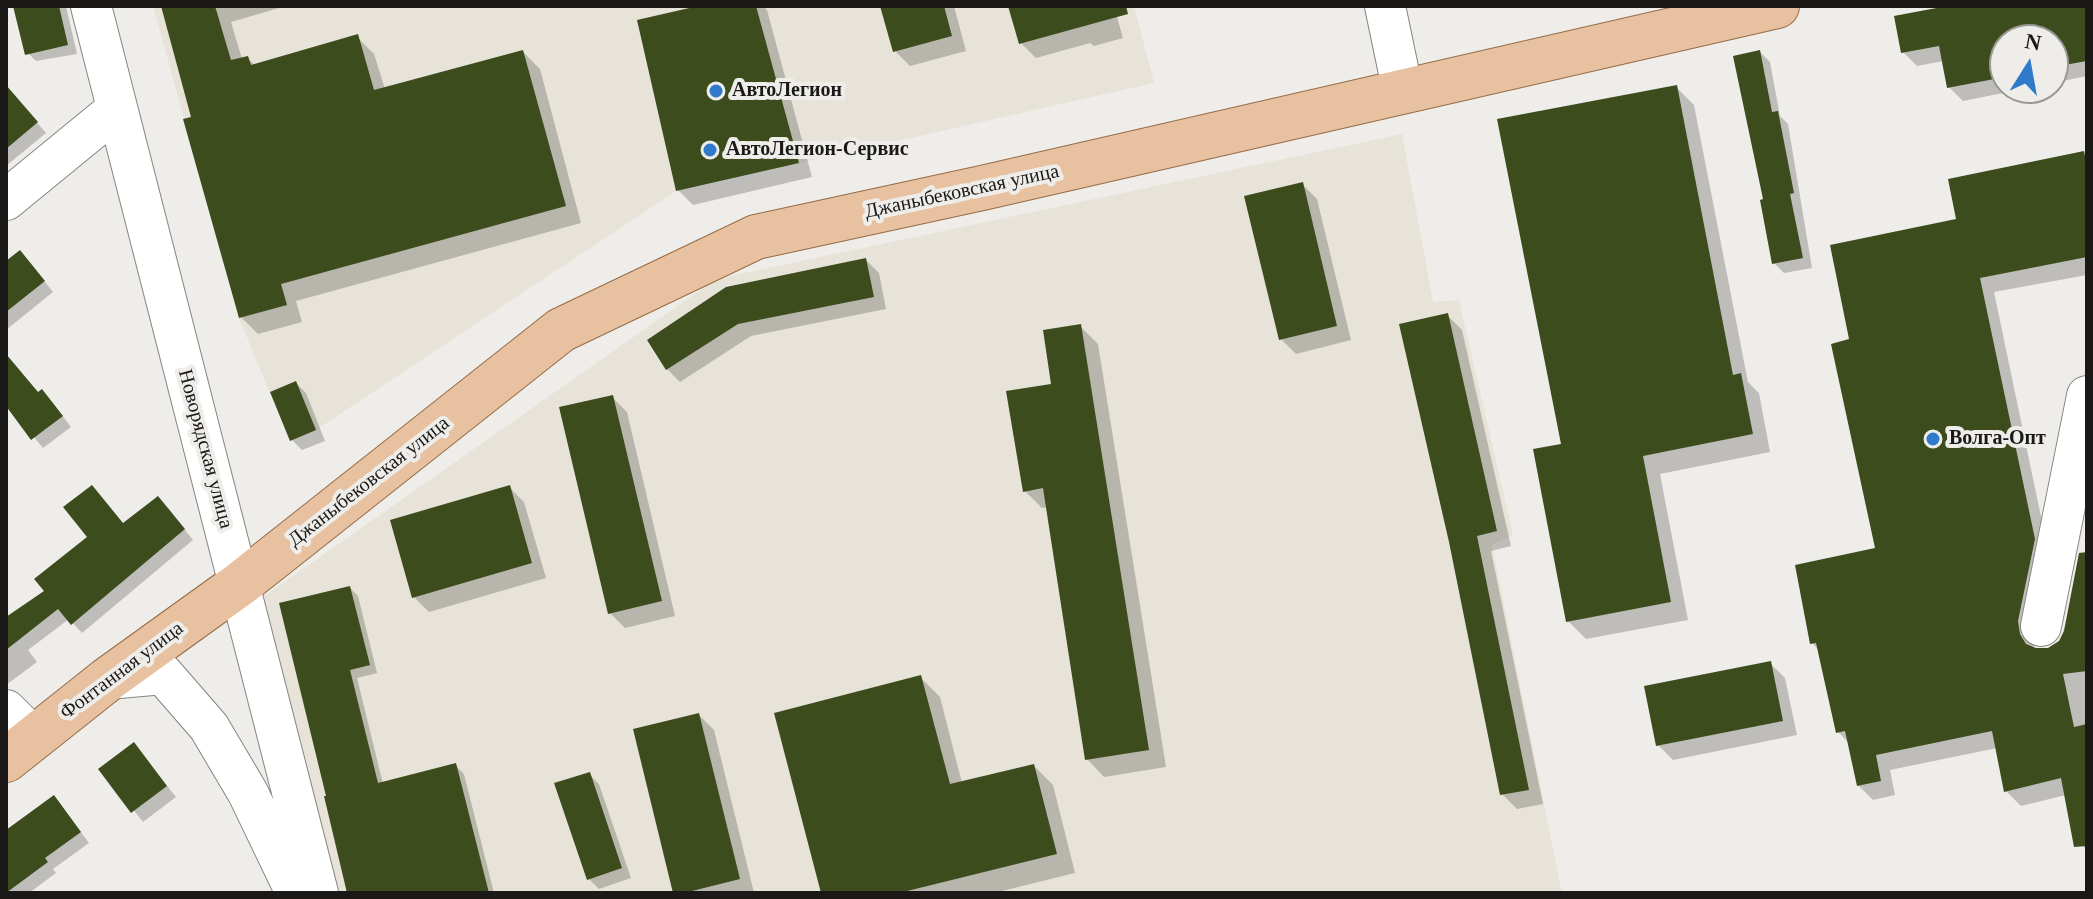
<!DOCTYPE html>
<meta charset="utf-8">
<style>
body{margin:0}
#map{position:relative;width:2093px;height:899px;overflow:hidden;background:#eeede9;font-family:"Times New Roman",serif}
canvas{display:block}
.frame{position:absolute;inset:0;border:8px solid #1a1918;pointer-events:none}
.north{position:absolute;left:1989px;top:24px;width:80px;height:80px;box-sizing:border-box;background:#eeede9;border:2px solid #999895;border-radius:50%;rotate:11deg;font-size:22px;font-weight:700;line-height:32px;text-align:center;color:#1a1918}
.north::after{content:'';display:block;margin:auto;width:28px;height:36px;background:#2f7acb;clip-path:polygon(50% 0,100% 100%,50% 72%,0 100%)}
</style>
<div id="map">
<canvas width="2093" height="899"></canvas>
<div class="frame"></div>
<div class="north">N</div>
</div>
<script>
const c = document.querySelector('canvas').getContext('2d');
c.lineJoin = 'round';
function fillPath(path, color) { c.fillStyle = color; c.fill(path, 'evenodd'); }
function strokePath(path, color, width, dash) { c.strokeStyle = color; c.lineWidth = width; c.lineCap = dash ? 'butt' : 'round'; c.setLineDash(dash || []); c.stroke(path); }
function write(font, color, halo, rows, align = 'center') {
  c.font = font + ' "Times New Roman",serif'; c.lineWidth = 8; c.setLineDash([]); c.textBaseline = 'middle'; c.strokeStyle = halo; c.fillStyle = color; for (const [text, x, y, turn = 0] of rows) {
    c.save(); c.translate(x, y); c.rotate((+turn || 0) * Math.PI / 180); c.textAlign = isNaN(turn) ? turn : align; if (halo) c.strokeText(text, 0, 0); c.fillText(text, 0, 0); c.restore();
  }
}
const built = new Path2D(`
 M153 6H1134L1154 83 676 191 316 430 290 441 239 318Z
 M1402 134 1433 302 1459 300 1513 535 1492 545 1562 893H338L263 597 716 279Z`);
const shadow = new Path2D(`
 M15 6H66L77 54 36 61 26 51Z
 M162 6H286L231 22 242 59 247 58 256 66 357 37 374 54 385 89 523 52 540 69 581 223 296 301 302 322 258 334 241 317 186 121 194 118Z
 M707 6H763L767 10 812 177 693 205 678 190Z
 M883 6H954L966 51 910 66 895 51Z
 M1010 6H1111L1115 10 1123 38 1094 46 1090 43 1036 58 1021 43Z
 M1957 6H2087V76L2053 83V40H2005V88H2028L1963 101 1949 87 1944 61 1917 66 1903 52Z
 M1760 52 1770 62 1780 116 1788 124 1812 268 1784 273 1774 263Z
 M1676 87 1694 105 1748 382 1759 393 1770 452 1660 474 1688 620 1586 639 1568 621 1563 446Z
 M6 98 21 104 46 133 6 166Z
 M2085 153 2087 275 1994 292 2049 555 2033 638V649L2048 650 2060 642 2087 554V850L2075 838 2066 795 2021 806 2006 791 1997 748 1890 770 1895 795 1873 800 1858 785 1850 744 1838 732 1820 651 1812 643 1878 550 1851 341 1959 221 1950 180Z
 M1302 184 1317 199 1351 340 1296 354 1281 339Z
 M866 260 879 273 886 309 751 336 680 382 667 369 649 340Z
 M30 263 53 292 6 330V264Z
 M1447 315 1462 330 1511 546 1491 551 1543 804 1517 809 1502 794Z
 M1080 326 1098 344 1166 767 1104 777 1087 759 1048 507 1042 508 1025 491 1054 385Z
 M6 354 39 394 52 402 71 427 43 448 6 403Z
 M296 383 306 393 325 441 302 450 292 440Z
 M612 397 627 412 675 616 625 628 610 613Z
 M509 487 524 502 546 578 429 612 414 597Z
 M168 508 193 540 82 633 69 619 28 650 37 662 6 685V618L47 592 90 537Z
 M350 588 358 596 377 673 357 678 383 784 456 766 464 774 494 893H350Z
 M1770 663 1785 678 1797 735 1673 760 1658 745Z
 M921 678 940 697 962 783 1034 766 1053 785 1075 873 994 893H823Z
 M699 715 714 730 754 893H675Z
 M134 745 176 797 143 822 101 769Z
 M589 774 599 784 631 878 599 889 589 879Z
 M63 808 89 843 53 869 56 873 29 893H6V833Z`);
const building = new Path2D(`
 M13 6H59L68 45 25 55Z
 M161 6H215L231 60 248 56 251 65 358 34 374 90 523 50 566 206 281 284 287 305 239 318 183 119 191 117Z
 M698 6H756L799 163 676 191 637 20Z
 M880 6H944L952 36 893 52Z
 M1008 6H1126L1128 14 1019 44Z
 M1947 6H2087V61L2053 67V40H2005V77L1947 88 1939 46 1901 53 1894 16Z
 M1760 50 1772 112 1778 111 1794 193 1790 194 1803 258 1772 264 1760 200 1763 199 1733 56Z
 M6 85 38 122 6 149Z
 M1677 85 1733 375 1741 373 1753 434 1643 456 1671 602 1566 622 1533 449 1561 444 1497 119Z
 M2084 151 2087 168V257L1980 278 2035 539 2018 621 2020 634 2026 644 2036 648H2048L2059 641 2064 631 2079 553 2087 552V671L2063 674 2074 727 2087 724V846L2074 847 2061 778 2004 792 1992 731 1876 755 1881 781 1857 786 1845 731 1836 733 1816 643 1810 644 1795 565 1875 548 1831 344 1849 339 1830 245 1956 219 1948 179Z
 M1303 182 1337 326 1279 340 1244 196Z
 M20 250 45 281 6 312V261Z
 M866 258 874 297 738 324 666 370 647 340 726 287Z
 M1448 313 1497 531 1477 536 1529 790 1500 795 1449 542 1399 324Z
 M1081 324 1149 750 1085 760 1043 488 1023 492 1006 391 1051 384 1043 330Z
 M6 354 38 392 42 389 63 416 31 440 6 406Z
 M296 381 316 430 290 441 270 392Z
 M613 395 662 601 608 614 559 407Z
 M92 485 123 523 158 496 185 529 71 625 58 609 6 650V617L44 591 34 579 87 537 63 507Z
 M510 485 532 563 412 598 390 520Z
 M350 586 370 665 350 670 378 783 456 763 489 893H347L324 796H326L279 603Z
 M1771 661 1783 721 1656 746 1644 686Z
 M921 675 950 784 1034 764 1057 854 899 893H821L774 713Z
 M699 713 740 879 684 893H673L633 729Z
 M134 742 167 786 131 813 98 769Z
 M590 772 622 868 587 880 554 783Z
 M54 795 81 832 45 858 48 862 6 893V830Z`);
const minor = new Path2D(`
 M91 6 318 893
 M1385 6 1403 92
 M6 200 117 109
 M2041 626 2087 396
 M108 679 163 674 209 727 248 793 296 893
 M6 710 34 738`);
const major = new Path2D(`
 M6 760 108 679 240 584 561 330 756 237 982 188 1777 6`);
const markers = [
 [716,91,8,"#2f7acb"],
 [710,150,8,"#2f7acb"],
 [1933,439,8,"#2f7acb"]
];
const poiNames = [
 ["АвтоЛегион",732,91],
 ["АвтоЛегион-Сервис",726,150],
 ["Волга-Опт",1949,439]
];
const streetNames = [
 ["Джаныбековская улица",962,192,-12],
 ["Новорядская улица",205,449,75],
 ["Джаныбековская улица",369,482,-38],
 ["Фонтанная улица",122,671,-37]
];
fillPath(built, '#e7e3d8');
fillPath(shadow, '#0003');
fillPath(building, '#3c4c1d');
strokePath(minor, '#858481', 42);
strokePath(major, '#966c47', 46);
strokePath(minor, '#fff', 40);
strokePath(major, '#e8c1a0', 44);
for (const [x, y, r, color] of markers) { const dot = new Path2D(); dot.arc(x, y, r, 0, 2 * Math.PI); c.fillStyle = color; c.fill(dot); strokePath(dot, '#eeede9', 3); }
write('bold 20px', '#1a1918', '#eeede9', poiNames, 'left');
write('20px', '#1a1918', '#eeede9', streetNames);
</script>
